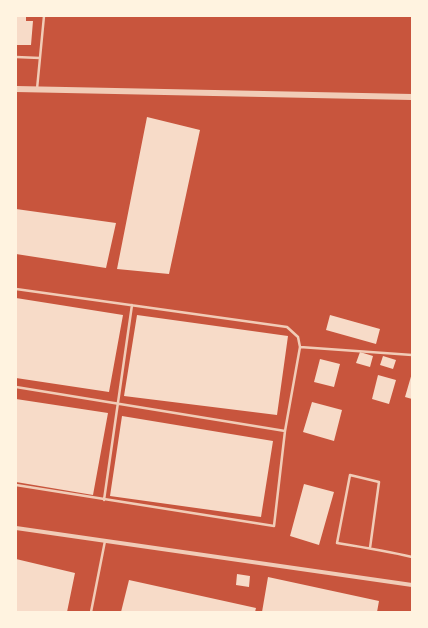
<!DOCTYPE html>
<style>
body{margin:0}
#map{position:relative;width:428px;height:628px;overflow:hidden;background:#c8553d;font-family:"Fira Sans Condensed",sans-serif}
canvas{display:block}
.frame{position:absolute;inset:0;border:17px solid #fff3e0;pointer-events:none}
</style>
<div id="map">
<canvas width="428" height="628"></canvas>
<div class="frame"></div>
</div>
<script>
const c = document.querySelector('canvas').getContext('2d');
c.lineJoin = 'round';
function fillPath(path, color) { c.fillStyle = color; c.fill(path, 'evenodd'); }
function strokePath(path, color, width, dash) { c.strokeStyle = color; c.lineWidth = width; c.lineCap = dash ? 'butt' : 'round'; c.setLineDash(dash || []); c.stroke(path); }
const building = new Path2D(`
 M16 16H26V21H33L31 45H16Z
 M147 117 200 130 169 274 117 269Z
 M16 209 116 223 106 268 16 254Z
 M16 298 123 315 109 392 16 378Z
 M137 315 288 336 277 415 124 396Z
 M330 315 380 329 376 344 326 330Z
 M360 352 373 356 370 367 356 363Z
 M383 356 396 360 393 369 380 365Z
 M320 359 340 364 334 387 314 382Z
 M412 373V399L405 397Z
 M378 375 396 380 389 404 372 399Z
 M16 399 108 413 93 495 16 482Z
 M312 402 342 410 334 441 303 432Z
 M122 416 273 441 261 517 110 496Z
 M304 484 334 492 319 545 290 536Z
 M16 559 75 573 67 612H16Z
 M237 574 250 576 249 587 236 585Z
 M268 577 379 601 377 612H262Z
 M129 580 256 608 255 612H121Z`);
const service = new Path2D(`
 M16 57 40 58
 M37 89 44 16
 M16 289 287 327 298 337 300 347
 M16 387 285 431
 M16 485 274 526 285 431 300 347 412 355
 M104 500 132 305
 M370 548 379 482 350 475 337 543C362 547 387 551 412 557
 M91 612 105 541`);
const minor = new Path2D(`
 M16 528 412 585`);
const tertiary = new Path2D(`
 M16 89 412 97`);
fillPath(building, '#f7dbc8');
strokePath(service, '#f1ccb7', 2.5);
strokePath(minor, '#f1ccb7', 4);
strokePath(tertiary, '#f1ccb7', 6);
</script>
